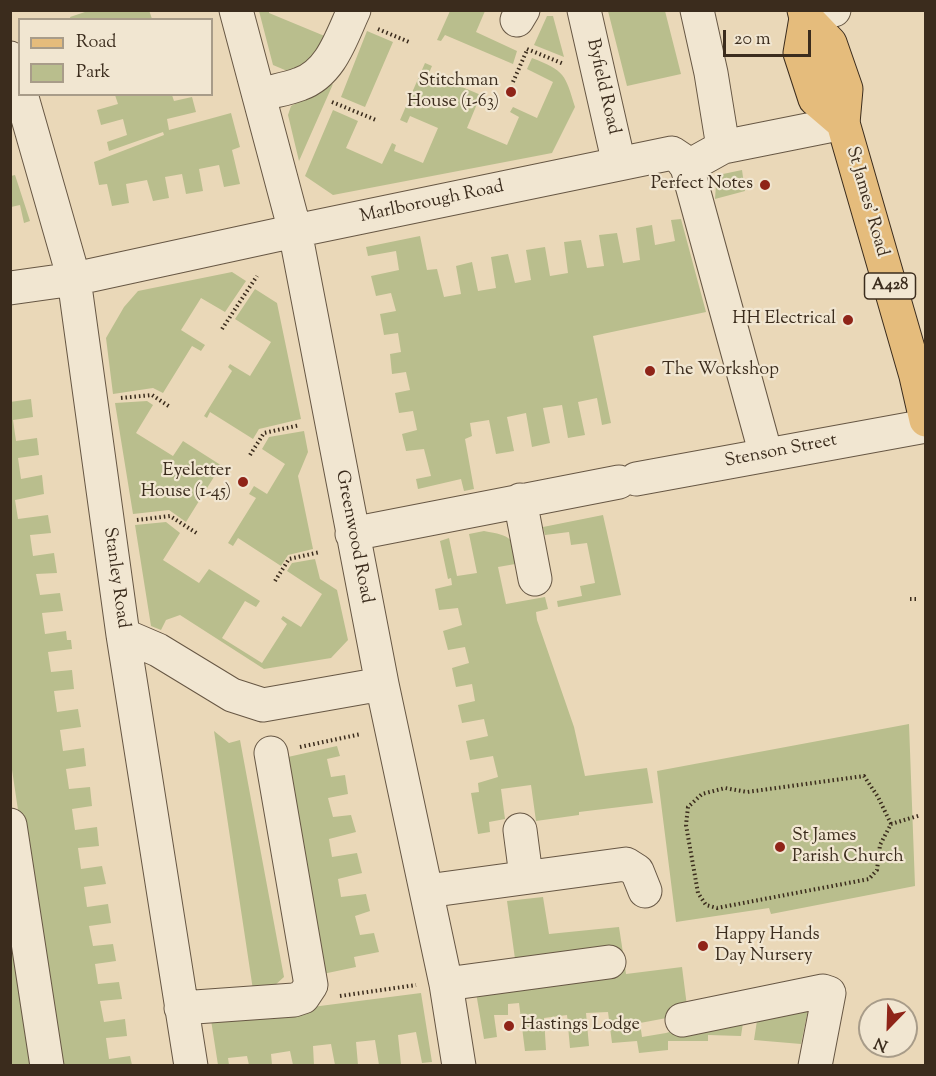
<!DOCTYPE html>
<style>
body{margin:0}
#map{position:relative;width:936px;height:1076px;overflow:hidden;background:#ead8b8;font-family:"Sorts Mill Goudy",serif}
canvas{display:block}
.frame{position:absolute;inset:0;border:12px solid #3b2c1d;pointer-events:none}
.legend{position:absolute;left:18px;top:18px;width:195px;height:78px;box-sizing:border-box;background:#f1e6d1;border:2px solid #a89c89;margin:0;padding:8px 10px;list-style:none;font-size:18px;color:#3b2c1d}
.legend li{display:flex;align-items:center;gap:12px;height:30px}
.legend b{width:30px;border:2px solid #a89c89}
.north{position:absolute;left:858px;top:998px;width:60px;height:60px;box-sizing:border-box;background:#f1e6d1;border:2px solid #a89c89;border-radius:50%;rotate:203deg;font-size:16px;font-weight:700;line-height:24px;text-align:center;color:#3b2c1d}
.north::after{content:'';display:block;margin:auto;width:21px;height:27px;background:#8f2418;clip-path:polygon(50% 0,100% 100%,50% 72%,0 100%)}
.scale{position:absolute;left:723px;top:30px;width:88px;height:27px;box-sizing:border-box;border:3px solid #3b2c1d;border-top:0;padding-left:8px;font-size:18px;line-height:21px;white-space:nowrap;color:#3b2c1d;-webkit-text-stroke:4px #f1e6d1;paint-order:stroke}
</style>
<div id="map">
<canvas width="936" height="1076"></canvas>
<div class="frame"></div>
<ul class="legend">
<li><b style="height:8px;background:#e5bc7c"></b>Road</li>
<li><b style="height:16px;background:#b9be8d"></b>Park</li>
</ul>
<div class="north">N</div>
<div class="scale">20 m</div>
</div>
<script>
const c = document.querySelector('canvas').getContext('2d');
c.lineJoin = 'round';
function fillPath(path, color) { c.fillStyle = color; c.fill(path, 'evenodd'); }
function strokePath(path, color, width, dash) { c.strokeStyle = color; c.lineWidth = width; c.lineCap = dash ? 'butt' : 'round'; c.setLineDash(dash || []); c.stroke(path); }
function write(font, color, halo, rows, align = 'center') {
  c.font = font + ' "Sorts Mill Goudy",serif'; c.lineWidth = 4.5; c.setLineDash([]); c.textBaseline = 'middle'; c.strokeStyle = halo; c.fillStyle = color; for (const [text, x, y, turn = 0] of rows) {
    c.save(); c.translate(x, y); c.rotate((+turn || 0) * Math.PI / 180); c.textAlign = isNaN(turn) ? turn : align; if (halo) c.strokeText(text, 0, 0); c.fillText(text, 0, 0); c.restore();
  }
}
const green = new Path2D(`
 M149 10 152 19 71 20 70 17 88 11Z
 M259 11H269V13L327 37 317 58 292 73 273 65Z
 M450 11H485L476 32 517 51 513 64 445 35 441 41 437 40Z
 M608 11H665L681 74 627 86Z
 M547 16H553L564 57 534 45Z
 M367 31 393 42 365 107 341 97Z
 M532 58C565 71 565 74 575 107L552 153 333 195 305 176 333 110 358 121 346 148 382 164 392 143 396 145 394 151 423 163 438 128 410 116 407 123 400 120 425 63 432 66 429 73 488 98 487 102 479 99 467 128 507 145 519 117 510 112 513 107 537 118 553 82 527 69Z
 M333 84 299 161 288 115 291 106Z
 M115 95H172L174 101 192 97 196 112 167 119 169 130 231 113 240 147 232 150 240 184 224 187 219 165 199 169 203 191 186 194 182 174 165 177 169 198 153 201 147 180 126 184 129 203 112 206 107 184 99 185 94 162 164 135 163 132 109 151 107 142 127 135 123 119 101 125 97 110 118 104Z
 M742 170 745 191 715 199 716 185 723 174Z
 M15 175 30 221 24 223 20 205 11 207V176Z
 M681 219 706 312 593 336 611 423 602 425 597 398 578 402 585 435 568 438 562 405 543 408 550 443 532 447 526 413 507 417 514 451 496 454 489 420 470 423 472 436 465 439 474 489 464 491 461 479 418 489 416 479 431 476 424 449 406 451 402 434 417 430 413 411 399 413 395 393 410 390 406 372 392 374 390 354 401 352 398 333 384 335 380 314 396 311 391 293 376 296 371 276 399 270 396 251 368 256 366 247 420 236 427 270 437 269 444 297 461 294 456 266 472 262 478 291 496 288 491 257 508 254 515 283 531 280 526 250 545 247 550 276 568 273 564 242 581 240 587 268 604 266 599 235 617 233 623 263 640 260 636 228 652 225 655 245 675 241 671 220Z
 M232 272 246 281 225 312 201 298 181 330 205 345 201 351 192 346 163 393 153 388 113 394 106 338 124 307 138 291Z
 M255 289 277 303 301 419 259 429 253 439 210 412 207 418 204 416 232 371 228 367 230 364 250 376 271 342 235 319Z
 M31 399 33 417 13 420 16 441 37 438 39 455 18 458 21 479 42 475 44 494 15 500 18 519 48 515 51 533 30 535 33 556 54 553 57 573 36 574 40 595 60 593 63 611 42 613 45 634 66 631 67 640H71L72 649 48 652 51 672 72 670 74 689 54 691 57 712 78 709 81 727 60 730 63 751 84 748 86 766 66 769 69 789 90 787 92 806 72 809 75 830 97 827 99 846 78 848 81 869 102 866 106 884 84 887 87 907 108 904 111 923 89 926 93 946 113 944 116 961 95 964 98 984 119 982 122 999 100 1001 104 1022 125 1019 127 1036 106 1038 109 1059 130 1056 132 1065H56L11 763 10 402Z
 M147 401 153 405 136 433 173 456 183 441 230 471 227 477 217 472 186 522 169 510 133 514 115 403Z
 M304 431 308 452 298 476 313 549 288 555 281 566 238 538 233 546 228 543 256 498 249 494 254 486 267 494 285 464 262 449 269 437Z
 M603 515 621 595 558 607 557 601 582 596 580 586 595 583 587 543 571 545 569 532 545 535 543 527Z
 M166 522 180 533 163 560 199 583 209 569 260 601 256 607 245 601 222 638 262 663 287 624 281 619 283 616 301 627 322 594 287 571 292 563 315 559 320 579 337 590 348 640 331 658 264 669 180 615 166 620 161 630 151 626 135 525Z
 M484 531C512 536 512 537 521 563L498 567 506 604 545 597 548 609 536 612 537 620 574 727 585 776 647 768 653 803 579 812V815L536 821 531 785 501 789 505 819 489 822 490 832 478 834 471 793 479 792 478 783 498 777 493 756 470 760 466 741 488 736 484 719 462 723 458 705 475 701 472 684 456 687 452 668 469 663 465 647 448 650 443 631 462 625 458 608 439 610 435 589 452 585 451 578 448 579 440 541 449 538 457 576 477 573 469 534Z
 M909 724 915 886 771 914 769 908 676 922 657 771Z
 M214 731 229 743 240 740 284 977 274 986 253 990Z
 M337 746 340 756 327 759 331 777 345 775 348 794 328 798 333 817 351 815 356 832 329 839 332 857 357 853 362 873 338 879 341 897 366 894 370 911 355 916 360 935 374 933 379 952 354 957 356 967 318 975 279 759Z
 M543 897 549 934 619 927 623 953 516 966 507 901Z
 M21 938 40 1065 11 1066V940Z
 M625 967 626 974 682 967 688 1014 640 1023 642 1037 666 1033 707 1021 744 1016 741 1036 708 1035V1041H668V1050L639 1053 637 1041 612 1043 608 1012 586 1013 589 1046 570 1048 567 1015 544 1018 546 1050 525 1051 519 1003 508 1004V1015H494L497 1037 484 1039 475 987Z
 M421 993 432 1062 422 1063 416 1032 398 1035 401 1064 379 1065 375 1040 356 1042 358 1065H335L331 1044 313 1046 314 1065H293L290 1051 271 1054 272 1065H249L247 1056 228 1058 229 1065H218L211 1020Z
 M808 1010 801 1044 754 1040 758 1014Z`);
const path = new Path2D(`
 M378 29 409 42
 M527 49 564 64
 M513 82 527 50
 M332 102 376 120
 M222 329 257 276
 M121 398 152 395 170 407
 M250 455 264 433 300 425
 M137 520 170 516 198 534
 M275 581 289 559 320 552
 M910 599H916
 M300 747 361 734
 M891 824 878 797 864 776 747 792 725 788 702 794 688 807 686 825 698 893 706 905 717 908 869 879 877 870 880 845 891 824 921 815
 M340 996 416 985`);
const minor = new Path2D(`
 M236 10 295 231 382 684 446 984 459 1066
 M584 10 619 164
 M697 10 711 73 723 147
 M806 18 834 10
 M517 20 523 10
 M10 58 20 89
 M21 94 74 279 123 635 191 1066
 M259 95C273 91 287 89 300 84 331 73 341 38 354 10
 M687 167 723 147 843 123
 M10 288 74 279 295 231 672 153 681 159 687 167 766 455
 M636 479 926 426
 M520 500 535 579
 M352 534 619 482
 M123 635 158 650 232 695 263 705 382 684
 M10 825 47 1066
 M520 830 526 876
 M427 891 626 864 637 871 645 891
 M446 984 609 962
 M181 1008 294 1000 303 997 311 985 271 753
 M682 1020 823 991 829 993 815 1066`);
const major = new Path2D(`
 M804 10 806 18 830 43 846 89 843 123 916 376 926 420
 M806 18 800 53 815 99 843 123`);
const markers = [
 [511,92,6,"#8f2418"],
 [765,185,6,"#8f2418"],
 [848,320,6,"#8f2418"],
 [650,371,6,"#8f2418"],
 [243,482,6,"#8f2418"],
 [780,847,6,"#8f2418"],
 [703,946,6,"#8f2418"],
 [509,1026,6,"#8f2418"]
];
const shields = [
 [890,286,51]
];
const shieldNames = [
 ["A428",890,286]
];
const poiNames = [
 ["Stitchman",499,82],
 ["House (1-63)",499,103],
 ["Perfect Notes",753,185],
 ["HH Electrical",836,320],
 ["The Workshop",662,371,"left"],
 ["Eyeletter",231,472],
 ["House (1-45)",231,493],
 ["St James",792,837,"left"],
 ["Parish Church",792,858,"left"],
 ["Happy Hands",715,936,"left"],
 ["Day Nursery",715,957,"left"],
 ["Hastings Lodge",521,1026,"left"]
];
const streetNames = [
 ["Byfield Road",602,87,77],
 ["St James' Road",866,202,74],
 ["Marlborough Road",432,203,-12],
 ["Stenson Street",781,452,-11],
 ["Greenwood Road",353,537,79],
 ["Stanley Road",115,578,82]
];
fillPath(green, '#b9be8d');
strokePath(minor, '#675744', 35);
strokePath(major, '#3b2c1d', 35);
strokePath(path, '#3b2c1d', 4, [1.5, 3]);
strokePath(minor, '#f1e6d1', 33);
strokePath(major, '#e5bc7c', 33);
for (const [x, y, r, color] of markers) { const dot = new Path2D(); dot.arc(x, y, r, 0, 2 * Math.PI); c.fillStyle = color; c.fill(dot); strokePath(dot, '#f1e6d1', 2); }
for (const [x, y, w] of shields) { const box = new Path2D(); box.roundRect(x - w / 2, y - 13, w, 26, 4.5); c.fillStyle = '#f1e6d1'; c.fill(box); strokePath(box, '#3b2c1d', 1.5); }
write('bold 16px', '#3b2c1d', null, shieldNames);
write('18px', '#3b2c1d', '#f1e6d1', poiNames, 'right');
write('18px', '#3b2c1d', '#f1e6d1', streetNames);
</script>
